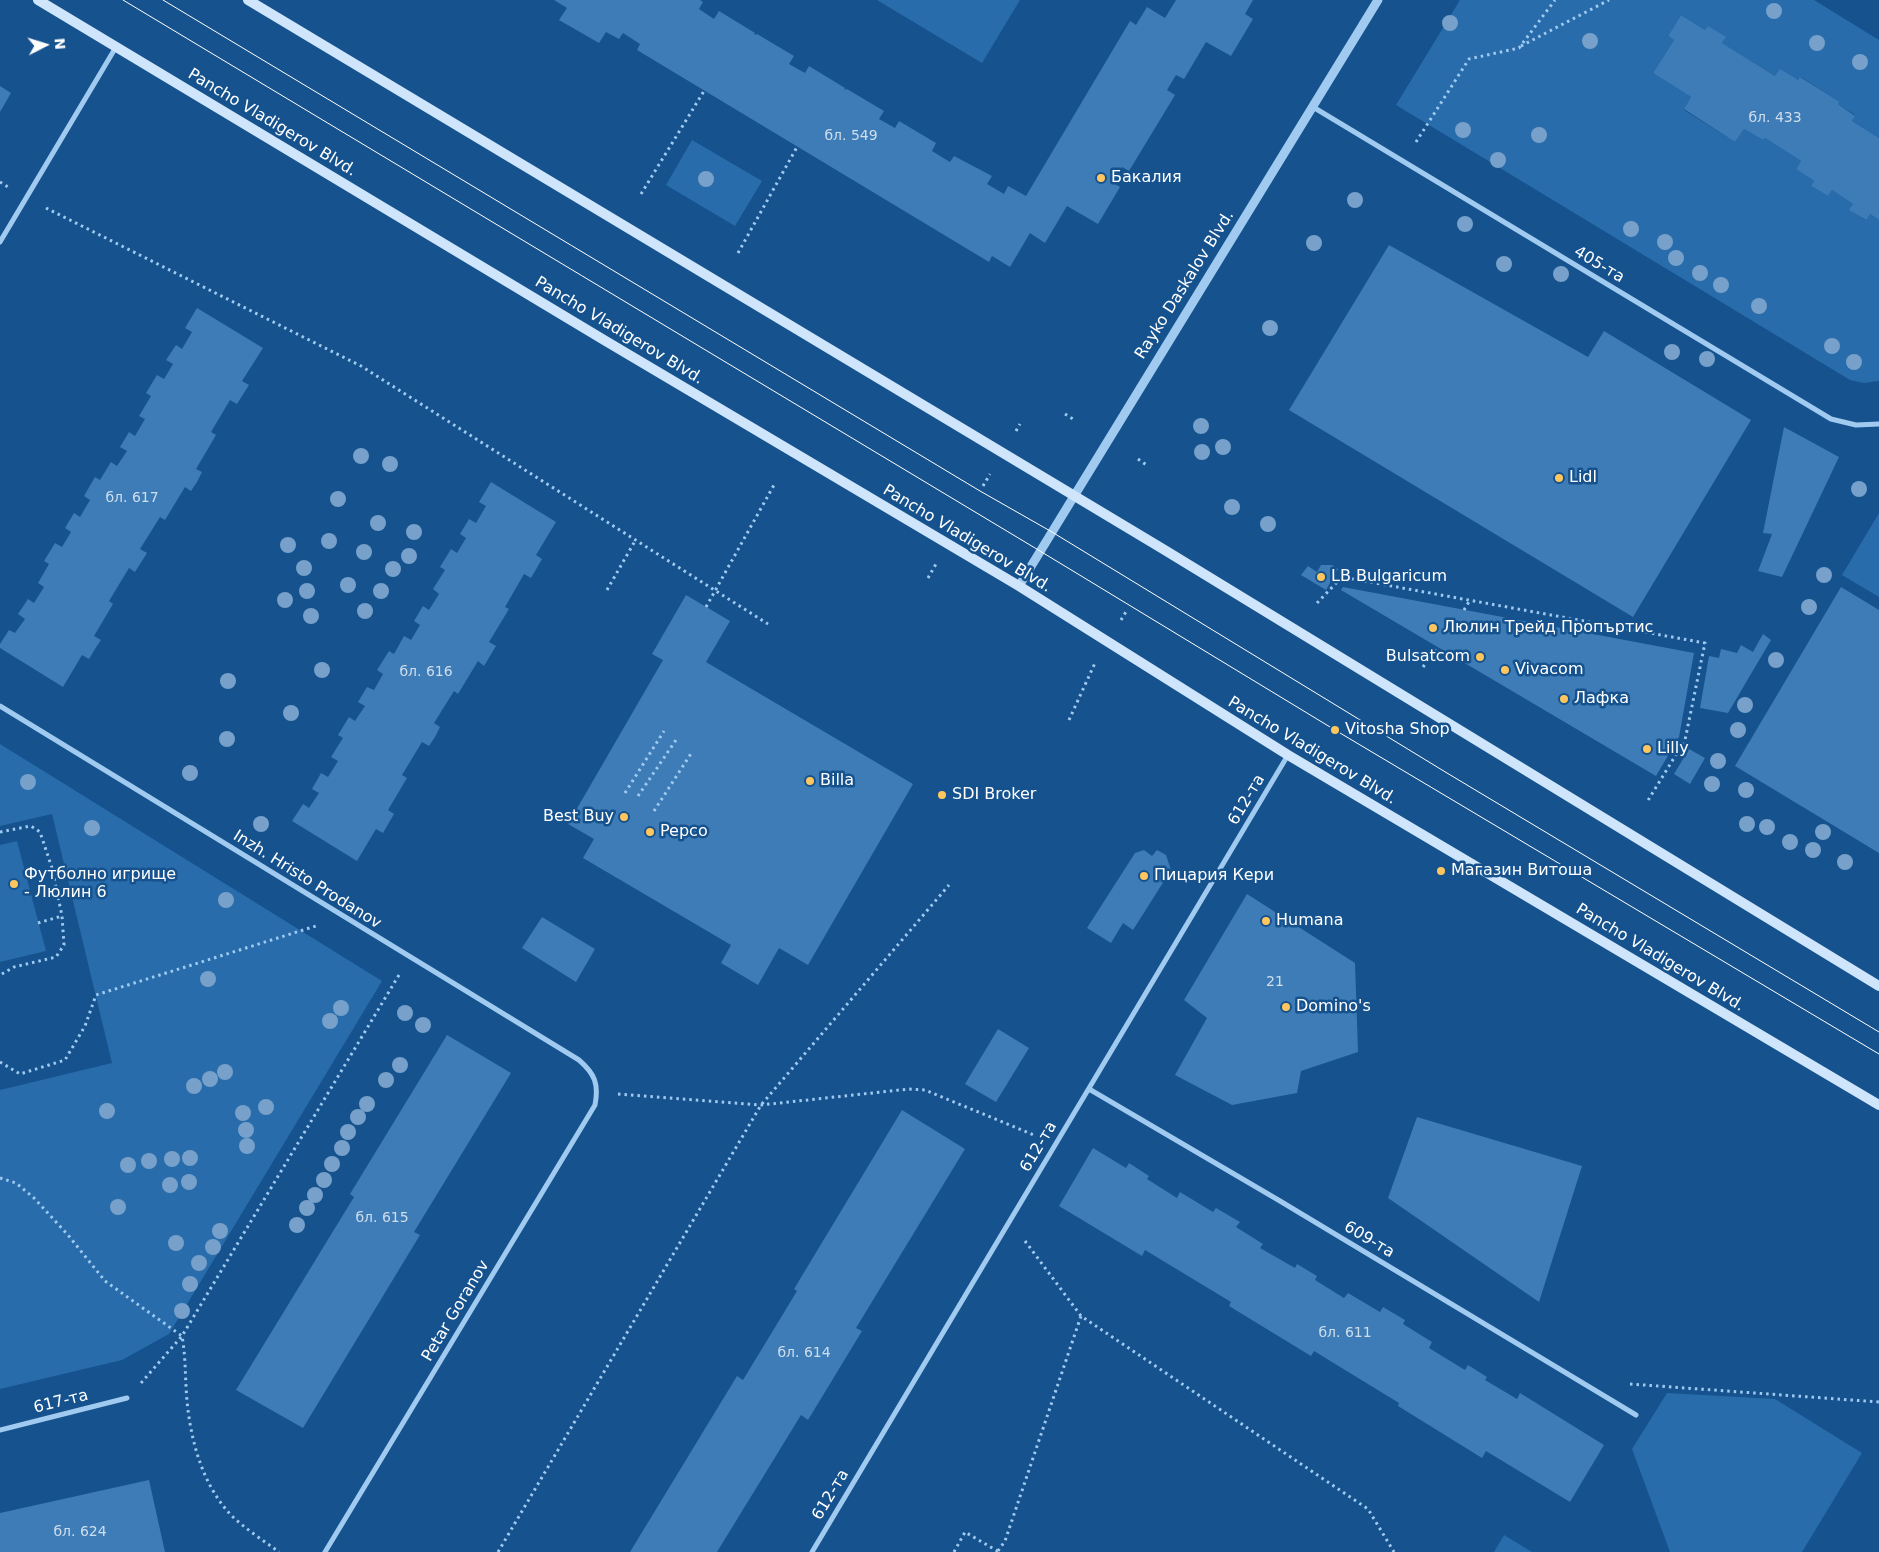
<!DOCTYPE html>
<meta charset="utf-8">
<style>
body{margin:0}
#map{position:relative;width:1879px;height:1552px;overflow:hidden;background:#15528e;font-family:"DejaVu Sans",sans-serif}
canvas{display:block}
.north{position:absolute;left:20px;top:20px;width:50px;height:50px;-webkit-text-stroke:4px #15528e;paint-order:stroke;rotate:85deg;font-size:14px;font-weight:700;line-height:20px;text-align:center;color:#fff}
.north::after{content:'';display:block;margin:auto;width:18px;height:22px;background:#fff;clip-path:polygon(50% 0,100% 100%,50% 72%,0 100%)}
</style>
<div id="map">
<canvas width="1879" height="1552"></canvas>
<div class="north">N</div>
</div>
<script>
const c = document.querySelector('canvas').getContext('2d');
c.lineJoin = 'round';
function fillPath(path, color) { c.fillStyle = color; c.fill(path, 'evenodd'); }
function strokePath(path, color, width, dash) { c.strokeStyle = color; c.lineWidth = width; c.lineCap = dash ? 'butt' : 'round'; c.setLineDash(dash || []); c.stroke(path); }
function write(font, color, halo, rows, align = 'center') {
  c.font = font + ' "DejaVu Sans",sans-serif'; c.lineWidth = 5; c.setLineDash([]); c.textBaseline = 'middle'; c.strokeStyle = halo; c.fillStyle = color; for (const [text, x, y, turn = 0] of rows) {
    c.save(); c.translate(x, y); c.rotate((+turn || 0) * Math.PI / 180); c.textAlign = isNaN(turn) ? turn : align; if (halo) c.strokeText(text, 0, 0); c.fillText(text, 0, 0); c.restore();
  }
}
const green = new Path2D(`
 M877 0H1020L982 63Z
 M1460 0H1814L1879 40V138L1852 121 1855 115 1838 104 1840 102 1801 77 1798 80 1775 76 1722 43 1725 38 1705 30 1681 15 1668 36 1674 40 1653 73 1691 97 1684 110 1735 142 1744 129 1763 140 1765 138 1801 161 1796 169 1814 181 1811 186 1828 196 1832 190 1853 204 1850 210 1865 220 1870 214 1879 220V381L1864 383 1850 380 1396 105Z
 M692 140 762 181 735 226 666 185Z
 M1879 513V597L1842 575Z
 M0 744 382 981 169 1334 122 1360 0 1389V1090L112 1063 52 814 0 826Z
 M17 841 46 951 0 962V845Z
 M1667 1393 1775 1399 1862 1453 1802 1552H1670L1632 1449Z
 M1504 1535 1532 1552H1494Z`);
const building = new Path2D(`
 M554 0H700L703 2 699 9 714 19 719 11 755 33 754 35 757 34 794 56 789 64 805 73 809 66 845 88 844 90 847 89 884 111 879 119 895 128 899 121 936 143 932 151 950 162 954 156 992 176 987 184 1004 194 1008 186 1026 196 1130 21 1136 25 1147 7 1165 18 1176 0H1253L1245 14 1253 19 1231 56 1206 42 1184 79 1176 75 1167 90 1175 95 1129 171 1122 167 1112 182 1120 187 1098 224 1067 206 1045 243 1030 233 1010 267 992 256 989 262 637 50 640 44 623 33 619 39 606 32 599 43 559 20 567 8Z
 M1681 15 1705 30 1708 26 1726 37 1722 43 1775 76 1780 69 1798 80 1800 77 1840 102 1838 104 1855 116 1852 121 1879 138V220L1870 214 1866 220 1849 210 1853 204 1832 190 1828 196 1811 186 1814 181 1796 169 1801 161 1765 138 1763 140 1744 129 1735 142 1684 109 1691 97 1653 73 1674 40 1668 36Z
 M0 86 11 93 0 112Z
 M1389 245 1588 357 1604 331 1751 420 1633 617 1289 410Z
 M197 308 263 348 242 381 249 385 237 404 230 400 211 432 216 435 196 469 202 472 197 482 191 491 185 487 165 520 160 517 140 549 147 553 135 572 129 568 109 601 113 604 94 636 101 640 95 649 89 659 82 655 63 687 0 648V644L9 630 15 633 25 619 18 614 28 599 34 603 44 587 38 583 49 564 44 561 55 543 62 547 71 532 65 528 74 513 80 517 90 500 84 496 95 477 100 480 111 462 117 466 127 451 120 447 129 432 135 436 145 419 139 416 151 396 146 393 157 375 164 379 173 364 166 360 176 345 182 349 192 332 185 328Z
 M1784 427 1839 457 1782 577 1758 571 1772 534 1763 533Z
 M491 482 556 522 536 555 542 559 531 578 524 574 505 607 509 609 489 642 496 646 484 666 478 661 458 694 454 691 434 723 440 727 435 737 429 746 422 742 402 775 407 778 388 810 394 814 383 833 376 829 357 861 292 821 303 804 309 808 319 793 312 789 321 773 328 777 338 761 331 757 343 738 338 735 349 717 355 721 365 706 358 702 367 687 374 690 383 674 377 670 389 651 394 654 404 636 411 640 420 625 414 621 423 606 429 610 439 594 433 589 445 570 440 567 451 549 457 553 466 538 460 534 469 519 476 523 486 506 479 502Z
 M1321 565H1332L1338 569 1326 590 1301 575 1308 566 1317 572Z
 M1343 587 1694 653 1679 737 1656 776 1341 590Z
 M1841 587 1879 610V853L1735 766Z
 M686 595 730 621 706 662 913 784 808 965 779 948 758 985 721 963 731 945 583 858 594 839 568 824 663 660 652 654Z
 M1763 634 1771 640 1728 713 1700 708 1709 656 1719 658 1721 649 1737 653 1741 645 1753 652Z
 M1689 749 1705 758 1690 784 1674 774Z
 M1144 850 1152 856 1157 850 1166 855 1171 870 1133 930 1123 923 1111 943 1087 928 1135 853Z
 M1247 894 1355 963 1358 1052 1301 1071 1297 1093 1232 1105 1175 1075 1207 1018 1184 1000Z
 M542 917 595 949 576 982 522 948Z
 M998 1029 1029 1048 996 1102 965 1084Z
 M447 1035 511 1073 414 1232 420 1235 303 1428 236 1390 354 1197 350 1194Z
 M902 1110 965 1149 856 1328 862 1331 808 1420 801 1415 717 1552H630L737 1376 743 1380 797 1291 794 1289Z
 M1417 1117 1582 1166 1539 1302 1388 1198Z
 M1093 1148 1126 1168 1129 1163 1149 1176 1147 1179 1177 1198 1180 1192 1213 1212 1216 1208 1240 1222 1236 1227 1263 1244 1260 1248 1295 1268 1297 1264 1317 1276 1315 1280 1344 1298 1348 1293 1380 1312 1383 1307 1405 1320 1403 1324 1432 1342 1429 1348 1465 1370 1468 1365 1487 1377 1485 1380 1517 1399 1520 1393 1604 1445 1570 1502 1486 1451 1482 1458 1398 1406 1399 1403 1314 1351 1311 1356 1229 1306 1231 1302 1145 1250 1142 1256 1059 1206Z
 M149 1480 165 1552H0V1513Z`);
const path = new Path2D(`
 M1521 46 1609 0
 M1416 142 1469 59 1519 48 1555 0
 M0 182 8 187
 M641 194 704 91
 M46 208 361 366 768 624
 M738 253 797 147
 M1065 414 1073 419
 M1016 431 1020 424
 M1138 459 1148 466
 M983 486 990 474
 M928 578 936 564
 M607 590 635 541
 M1317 603 1342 577 1705 643 1685 740 1647 802
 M706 607 774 485
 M1464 610 1470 600
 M1121 620 1127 610
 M1423 667 1438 648
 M1069 720 1095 663
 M625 793 664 731
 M638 796 676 740
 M654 811 692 752
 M0 832 31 826 40 832 52 868 62 916 64 945 56 957 14 967 0 975
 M38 923 62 916
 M0 1062 20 1074 65 1060 85 1026 96 995 316 926
 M618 1094 761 1105 909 1089 925 1090 1034 1135
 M0 1178 16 1183 34 1198 68 1235 105 1281 182 1336C186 1358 185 1379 187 1401 191 1442 203 1487 233 1517 247 1530 264 1541 279 1552
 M1025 1241 1081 1316 1368 1509 1394 1552
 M141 1383 182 1336 399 975
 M1630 1384 1879 1402
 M998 1551 1005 1541 1081 1316
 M498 1552 761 1105 949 885
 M954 1552 965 1532 999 1552`);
const minor = new Path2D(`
 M1313 107 1831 419 1856 425 1879 424
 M0 242 116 47
 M0 706 579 1060C595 1074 599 1084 595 1105L325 1552
 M1089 1089 1280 1201 1636 1415
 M0 1430 127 1398
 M812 1552 1288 755`);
const tertiary = new Path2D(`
 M1019 586 1378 0`);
const secondary = new Path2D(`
 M38 0 604 340 1019 586 1288 755 1879 1105
 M248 0 1163 549 1879 986`);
const tram = new Path2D(`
 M123 0 1040 551 1335 730 1879 1054
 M163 0 980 491 1052 532 1447 773 1879 1032`);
const trees = [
 [1774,11],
 [1450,23],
 [1590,41],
 [1817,43],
 [1860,62],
 [1463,130],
 [1539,135],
 [1498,160],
 [706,179],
 [1355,200],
 [1465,224],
 [1631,229],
 [1665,242],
 [1314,243],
 [1676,258],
 [1504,264],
 [1700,273],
 [1561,274],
 [1721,285],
 [1759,306],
 [1270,328],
 [1832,346],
 [1672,352],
 [1707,359],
 [1854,362],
 [1201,426],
 [1223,447],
 [1202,452],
 [361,456],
 [390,464],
 [1859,489],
 [338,499],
 [1232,507],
 [378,523],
 [1268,524],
 [414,532],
 [329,541],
 [288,545],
 [364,552],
 [409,556],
 [304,568],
 [393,569],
 [1824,575],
 [348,585],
 [307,591],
 [381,591],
 [285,600],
 [1809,607],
 [365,611],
 [311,616],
 [1776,660],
 [322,670],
 [228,681],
 [1745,705],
 [291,713],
 [1738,730],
 [227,739],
 [1718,761],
 [190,773],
 [28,782],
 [1712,784],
 [1746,790],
 [261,824],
 [1747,824],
 [1767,827],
 [92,828],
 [1823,832],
 [1790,842],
 [1813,850],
 [1845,862],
 [226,900],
 [208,979],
 [341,1008],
 [405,1013],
 [330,1021],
 [423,1025],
 [400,1065],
 [225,1072],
 [210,1079],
 [386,1080],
 [194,1086],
 [367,1104],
 [266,1107],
 [107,1111],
 [243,1113],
 [358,1117],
 [246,1130],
 [348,1132],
 [247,1146],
 [342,1148],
 [190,1158],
 [172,1159],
 [149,1161],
 [332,1164],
 [128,1165],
 [324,1180],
 [189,1182],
 [170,1185],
 [315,1195],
 [118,1207],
 [307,1208],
 [297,1225],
 [220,1231],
 [176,1243],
 [213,1247],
 [199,1263],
 [190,1284],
 [182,1311]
];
const markers = [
 [1101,178,5,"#ffc65f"],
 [1559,478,5,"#ffc65f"],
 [1321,577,5,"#ffc65f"],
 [1433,628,5,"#ffc65f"],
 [1480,657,5,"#ffc65f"],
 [1505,670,5,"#ffc65f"],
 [1564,699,5,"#ffc65f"],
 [1335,730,5,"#ffc65f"],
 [1647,749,5,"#ffc65f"],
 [810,781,5,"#ffc65f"],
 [942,795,5,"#ffc65f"],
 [624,817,5,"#ffc65f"],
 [650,832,5,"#ffc65f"],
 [1441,871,5,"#ffc65f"],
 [1144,876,5,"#ffc65f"],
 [14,884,5,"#ffc65f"],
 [1266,921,5,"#ffc65f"],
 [1286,1007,5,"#ffc65f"]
];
const numberNames = [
 ["бл. 433",1775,118],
 ["бл. 549",851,136],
 ["бл. 617",132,498],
 ["бл. 616",426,672],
 ["21",1275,982],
 ["бл. 615",382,1218],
 ["бл. 611",1345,1333],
 ["бл. 614",804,1353],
 ["бл. 624",80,1532]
];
const streetNames = [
 ["Pancho Vladigerov Blvd.",272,123,31],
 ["405-та",1599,265,31],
 ["Rayko Daskalov Blvd.",1185,285,-58],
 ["Pancho Vladigerov Blvd.",619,331,31],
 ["Pancho Vladigerov Blvd.",967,539,31],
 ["Pancho Vladigerov Blvd.",1312,751,31],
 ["612-та",1247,800,-59],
 ["Inzh. Hristo Prodanov",307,880,32],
 ["Pancho Vladigerov Blvd.",1660,958,31],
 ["612-та",1039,1147,-59],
 ["609-та",1369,1240,31],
 ["Petar Goranov",456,1311,-59],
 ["617-та",61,1402,-14],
 ["612-та",831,1495,-59]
];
const poiNames = [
 ["Бакалия",1111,178],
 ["Lidl",1569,478],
 ["LB Bulgaricum",1331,577],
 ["Люлин Трейд Пропъртис",1443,628],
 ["Bulsatcom",1470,657,"right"],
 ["Vivacom",1515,670],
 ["Лафка",1574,699],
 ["Vitosha Shop",1345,730],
 ["Lilly",1657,749],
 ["Billa",820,781],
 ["SDI Broker",952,795],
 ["Best Buy",614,817,"right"],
 ["Pepco",660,832],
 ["Магазин Витоша",1451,871],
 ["Футболно игрище",24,875],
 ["- Люлин 6",24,893],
 ["Пицария Кери",1154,876],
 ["Humana",1276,921],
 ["Domino's",1296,1007]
];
fillPath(green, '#286cac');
fillPath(building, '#3e7cb7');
strokePath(path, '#a0caf0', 3, [2.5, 4]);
strokePath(minor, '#a0caf0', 5);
strokePath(tertiary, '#a0caf0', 9);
strokePath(secondary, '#cee5fb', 10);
strokePath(tram, '#fff', 1);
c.fillStyle = '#77a1ca';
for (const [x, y] of trees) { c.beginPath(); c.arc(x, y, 8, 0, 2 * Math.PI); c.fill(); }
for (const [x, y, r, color] of markers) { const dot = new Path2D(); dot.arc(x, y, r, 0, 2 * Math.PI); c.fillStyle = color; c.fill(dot); strokePath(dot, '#15528e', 2); }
write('14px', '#cfdeed', null, numberNames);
write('16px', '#fff', '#15528e', streetNames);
write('16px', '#fff', '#15528e', poiNames, 'left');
</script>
